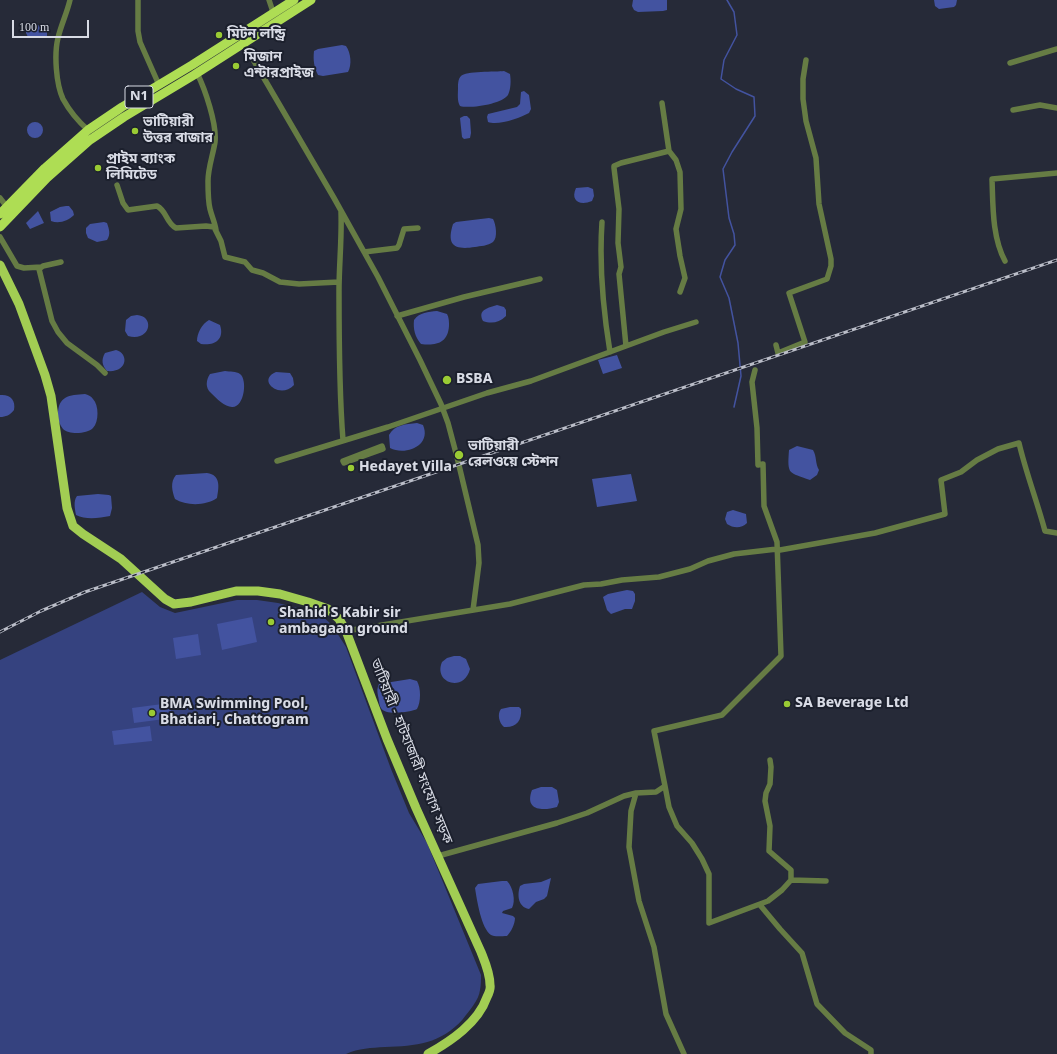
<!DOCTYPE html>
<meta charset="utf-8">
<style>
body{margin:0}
#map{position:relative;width:1057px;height:1054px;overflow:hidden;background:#262a38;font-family:Georgia,serif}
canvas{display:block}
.scale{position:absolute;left:12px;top:20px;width:77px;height:18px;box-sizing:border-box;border:2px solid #d8dbe5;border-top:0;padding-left:5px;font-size:12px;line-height:14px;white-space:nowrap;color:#d8dbe5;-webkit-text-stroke:3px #1c202d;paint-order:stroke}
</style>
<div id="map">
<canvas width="1057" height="1054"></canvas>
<div class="scale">100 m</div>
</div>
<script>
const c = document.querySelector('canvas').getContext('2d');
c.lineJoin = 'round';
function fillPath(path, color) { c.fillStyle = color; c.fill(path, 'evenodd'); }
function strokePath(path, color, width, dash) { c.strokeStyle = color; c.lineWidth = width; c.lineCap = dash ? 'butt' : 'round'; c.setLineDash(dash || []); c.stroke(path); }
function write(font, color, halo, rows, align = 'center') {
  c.font = font + ' Georgia,"Noto Sans Bengali",serif'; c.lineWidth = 4; c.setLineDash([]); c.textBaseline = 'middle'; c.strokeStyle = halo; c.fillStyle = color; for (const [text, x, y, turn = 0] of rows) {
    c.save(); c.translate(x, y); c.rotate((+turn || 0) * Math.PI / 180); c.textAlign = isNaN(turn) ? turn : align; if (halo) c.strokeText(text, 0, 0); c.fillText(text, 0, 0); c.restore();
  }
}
const green = new Path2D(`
 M142 592 160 607 175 613 237 600H257L278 603 320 614 332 625 346 647 391 769 409 813 427 843 481 975C481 980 481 985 480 990 479 1000 469 1011 463 1019 441 1044 416 1046 385 1047 371 1048 359 1048 346 1054H0V660Z`);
const water = new Path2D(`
 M633 0H667V10L663 11 638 12 634 10 632 6Z
 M934 0H957L956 5 954 7 939 9 935 6Z
 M40 25 47 27V36L39 38 28 37 26 33V30L28 27Z
 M342 45 346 46C351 53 352 65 348 72L323 76 318 75C314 67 313 60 314 51L318 49Z
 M504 71 510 74C511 80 511 89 508 95 502 104 470 109 460 106 457 101 458 94 458 88 458 84 458 79 461 76 465 71 496 72 504 71Z
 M524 91 529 95 531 109 529 113C520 118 498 126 488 122L487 117 488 114 517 107 520 104 521 92Z
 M464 116H467L470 119 471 133 470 138 464 139 462 137 460 118Z
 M27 130a8 8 0 1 1 16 0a8 8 0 1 1-16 0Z
 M588 187 593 189 594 196 592 201C580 206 570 201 576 188Z
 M66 206H69L73 211 74 215C68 221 59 224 51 221L50 212 60 207Z
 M38 211 44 223 30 229 26 223Z
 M489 218 493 219C496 224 498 238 493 242 488 246 480 246 475 247 455 250 446 246 453 224L456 222Z
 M104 222 107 223C109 229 111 234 107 240L97 242 88 238 86 233V228L90 224Z
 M497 305 504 307 506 310V316C499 323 491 324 483 321 477 309 489 308 497 305Z
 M437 311 447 314C449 318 449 321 449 326 448 343 436 346 421 344 415 337 413 329 414 320 420 312 428 312 437 311Z
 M137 315C155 316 151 342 128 336L125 331 126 320 131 316Z
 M209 320 220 325C225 340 214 346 201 344L197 341C197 333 202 324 209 320Z
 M116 350C129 353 128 373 107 371 102 365 101 360 105 353Z
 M617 355 622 368 603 374 598 360Z
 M225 371C230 372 236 371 240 374 248 380 244 408 232 407 225 407 216 398 211 393 205 388 206 380 210 374Z
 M276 372 290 373 293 378 294 385C280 400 256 380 276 372Z
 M85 394C88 395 91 396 93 399 99 405 99 422 93 428 87 434 69 435 63 429 60 425 58 421 58 415 58 396 69 395 85 394Z
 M0 395C10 394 16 400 14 410 10 415 6 417 0 417Z
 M417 423 423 425C432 446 405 456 390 448L389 435C394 425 406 424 417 423Z
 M797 446 813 450C817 457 815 463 819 470L817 475 810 480C789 472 787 476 789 450Z
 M207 473C221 475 219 487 217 498 206 506 186 506 175 499 172 491 170 482 176 475Z
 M631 474 637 501 597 507 592 479Z
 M98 494 109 495 111 496 112 508 110 516C99 518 86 520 76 515 75 509 73 501 77 496Z
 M733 510 746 514 747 523C741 529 733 528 727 524L725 519 727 512Z
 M627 590 633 591 635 594V601L632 609H625L611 614 607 610 603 597 608 594Z
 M252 617 257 642 222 650 217 624Z
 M198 634 201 655 176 659 173 638Z
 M454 656H460L466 659 470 669C464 693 433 683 442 662L447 658Z
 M410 679 417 681C421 688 421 702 417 709 411 712 385 716 381 708 379 705 379 699 378 696 377 691 377 688 379 684Z
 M170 703 172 718 134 723 132 708Z
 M510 707H519L521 709C522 721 516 728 504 727 499 723 497 714 501 709Z
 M150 726 152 741 114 745 112 731Z
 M541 787H552L557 790 559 802 557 807C543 811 524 811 532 790Z
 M551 878 547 896 544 899 536 902 529 909C518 907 517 895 520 886L524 884 541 882Z
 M502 881H507C513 887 516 901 512 908L503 911 502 913 513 916 515 918C515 924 511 932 507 936 502 936 494 937 491 935 481 928 477 900 475 888L478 884Z`);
const stream = new Path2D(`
 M727 0 734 12 737 35 724 60 721 79 736 89 754 97 755 116 732 152 723 169 729 218 734 234 735 245 725 260 720 277 729 298 738 343 741 376 734 407`);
const minor = new Path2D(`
 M70 0C67 13 61 25 58 38 54 54 56 84 63 99 69 110 79 122 88 130
 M138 0V31L140 42 159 85
 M269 0 273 12
 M244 44 334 198 378 277 420 360 441 404 448 423 457 457 478 545 479 563 473 610
 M1010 63 1057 49
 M197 73C205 89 217 124 215 142 213 155 208 168 208 181 208 190 208 201 210 209 212 217 215 223 216 230
 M1013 110 1040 105 1057 108
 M669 151 676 160 680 172 681 209 676 229 680 256 685 278 680 292
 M117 185 123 203 128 210 157 206C167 211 166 223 176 228L206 226 214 227 221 241 225 257 245 262 252 270 263 273 280 282 299 284 339 282
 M0 198 7 207
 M341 212C342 238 339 265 339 291 339 341 339 391 343 440
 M602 222C599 266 603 309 610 352
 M0 237 17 266 24 268 41 267
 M364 252 397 248 399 245 404 229 418 228
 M1005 261C992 237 993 205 992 179L1057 173
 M61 262 43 266 39 269 52 321 58 332 67 343 97 365 105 373
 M397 316 464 297 540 279
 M776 345 778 353 805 342 789 293 827 279 831 266V259L819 204 816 158 806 121 803 99V79L806 60
 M626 346 664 332 696 322
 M382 446 383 449 344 463 343 461Z
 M277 461 388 427 487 393 531 381 626 346 619 274 621 267 618 243 619 209 614 168V166L621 163 669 151 662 103
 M346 631 510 604 584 585 601 584 622 580 659 577 690 569 708 561 734 554 777 549 780 550 875 533 945 514 941 480 961 472 977 460 998 449 1019 443C1026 473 1037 501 1045 531L1057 533
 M770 760 771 767 770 784 766 793 765 801 770 826 769 851 791 870V880
 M665 786 654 731 722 715 781 656 777 542 764 506 763 464 758 465 757 428 752 382 755 370
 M636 793 631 811 629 847 639 901 654 947 666 1014 684 1054
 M438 856 557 823 587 813 624 796 636 793 656 792 665 786 669 807 677 826 692 843 702 859 709 874V923L768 901 782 890 791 880 826 881
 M760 905 780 929 802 953 817 1004 845 1033 871 1050V1054`);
const primary = new Path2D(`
 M0 265 19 304 45 375 51 396 67 508 73 526 83 534 121 559 165 599 174 604 191 602 236 591H258L280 594 308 602 328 609 339 619 346 631 387 739 416 808 481 952C485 962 490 973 490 985 491 989 489 993 487 997 478 1023 451 1041 428 1054`);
const trunk = new Path2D(`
 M0 214 45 168 88 130 122 107 192 65 294 0
 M0 227 47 178 90 140 124 117 194 75 311 0`);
const rail = new Path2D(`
 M0 632 41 611 85 592 1057 260`);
const markers = [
 [219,35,4,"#9acb34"],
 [236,66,4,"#9acb34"],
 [135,131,4,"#9acb34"],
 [98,168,4,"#9acb34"],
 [447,380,5,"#9acb34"],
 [459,455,5,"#9acb34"],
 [351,468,4,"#9acb34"],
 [271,622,4,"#9acb34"],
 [787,704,4,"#9acb34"],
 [152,713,4,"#9acb34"]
];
const shields = [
 [139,97,28]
];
const shieldNames = [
 ["N1",139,97]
];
const poiNames = [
 ["মিটন লন্ড্রি",227,35],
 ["মিজান",244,58],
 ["এন্টারপ্রাইজ",244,74],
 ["ভাটিয়ারী",143,123],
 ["উত্তর বাজার",143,139],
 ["প্রাইম ব্যাংক",106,160],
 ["লিমিটেড",106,176],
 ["BSBA",456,380],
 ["ভাটিয়ারী",468,447],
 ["রেলওয়ে স্টেশন",468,463],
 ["Hedayet Villa",359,468],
 ["Shahid S Kabir sir",279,614],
 ["ambagaan ground",279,630],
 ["SA Beverage Ltd",795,704],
 ["BMA Swimming Pool,",160,705],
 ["Bhatiari, Chattogram",160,721]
];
const streetNames = [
 ["ভাটিয়ারী - হাটহাজারী সংযোগ সড়ক",410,752,68]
];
fillPath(green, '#35427f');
fillPath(water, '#4353a0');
strokePath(stream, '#4353a0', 1.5);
strokePath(minor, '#667c44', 5.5);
strokePath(primary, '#a2cd53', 9);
strokePath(trunk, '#aedd54', 9);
strokePath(rail, '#babdc8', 3);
strokePath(rail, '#1c202d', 1.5, [4.5]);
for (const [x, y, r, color] of markers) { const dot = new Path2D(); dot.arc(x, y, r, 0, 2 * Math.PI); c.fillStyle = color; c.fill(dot); strokePath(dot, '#1c202d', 1.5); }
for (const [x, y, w] of shields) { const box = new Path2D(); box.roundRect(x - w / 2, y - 11, w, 22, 3); c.fillStyle = '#1c202d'; c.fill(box); strokePath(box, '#d8dbe5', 1); }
write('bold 13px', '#d8dbe5', null, shieldNames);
write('bold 14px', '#d8dbe5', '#1c202d', poiNames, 'left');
write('14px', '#d8dbe5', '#1c202d', streetNames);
</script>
